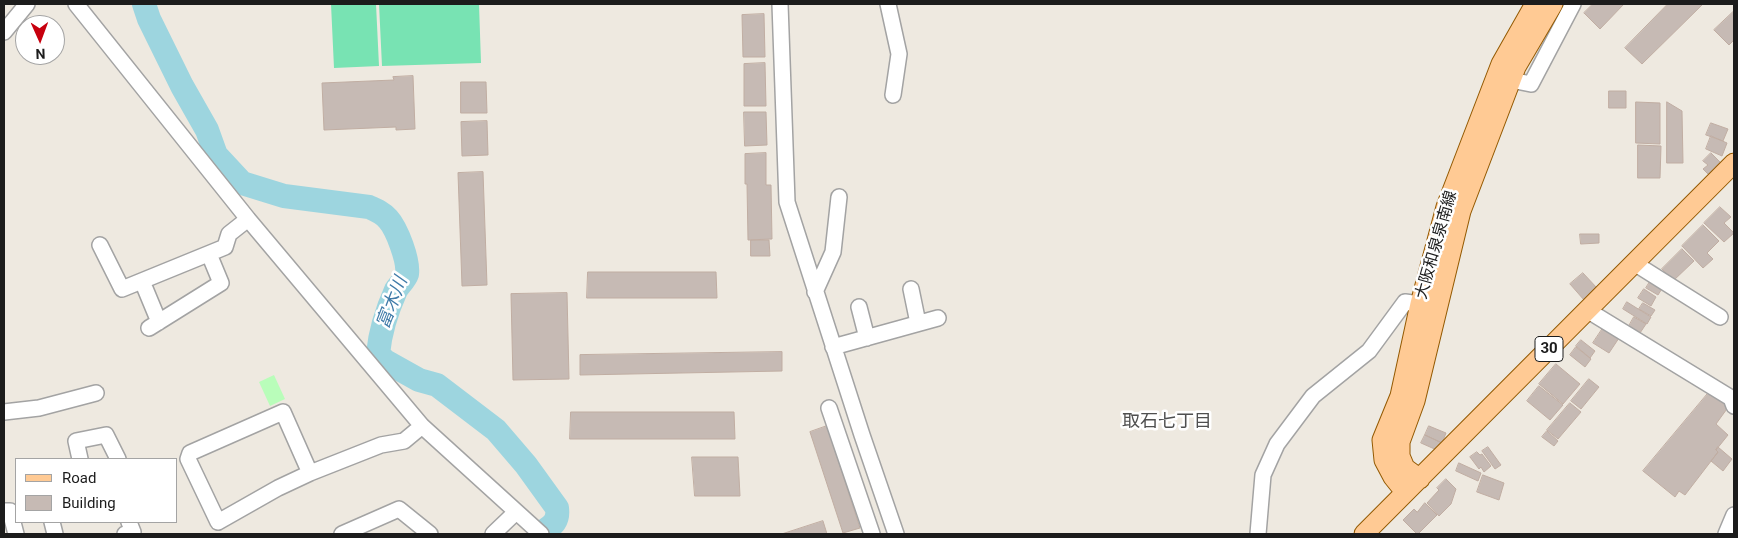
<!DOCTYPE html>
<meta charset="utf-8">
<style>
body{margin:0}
#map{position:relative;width:1738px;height:538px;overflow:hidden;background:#eee9e0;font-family:Roboto,sans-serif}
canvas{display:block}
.frame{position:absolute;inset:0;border:5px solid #1c1c1c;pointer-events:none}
.legend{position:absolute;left:15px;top:458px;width:162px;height:65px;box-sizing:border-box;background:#fff;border:1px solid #a4a4a4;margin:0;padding:6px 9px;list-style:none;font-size:15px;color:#1c1c1c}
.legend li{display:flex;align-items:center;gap:10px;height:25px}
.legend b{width:25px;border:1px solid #a4a4a4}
.north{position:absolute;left:15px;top:15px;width:50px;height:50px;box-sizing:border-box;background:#fff;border:1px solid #a4a4a4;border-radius:50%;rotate:178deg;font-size:14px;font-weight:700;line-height:20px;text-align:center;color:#1c1c1c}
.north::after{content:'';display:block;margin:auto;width:18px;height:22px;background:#c7000e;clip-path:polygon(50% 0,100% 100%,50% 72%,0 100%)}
</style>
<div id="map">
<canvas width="1738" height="538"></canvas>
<div class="frame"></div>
<ul class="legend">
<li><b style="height:6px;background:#ffca94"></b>Road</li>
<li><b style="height:14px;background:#c6bab4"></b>Building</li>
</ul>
<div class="north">N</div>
</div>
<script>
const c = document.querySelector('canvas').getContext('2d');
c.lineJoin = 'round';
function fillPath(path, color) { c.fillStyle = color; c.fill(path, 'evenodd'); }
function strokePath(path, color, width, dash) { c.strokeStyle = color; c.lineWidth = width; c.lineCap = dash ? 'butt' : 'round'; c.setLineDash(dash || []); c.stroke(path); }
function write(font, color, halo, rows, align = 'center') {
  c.font = font + ' Roboto,"Noto Sans JP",sans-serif'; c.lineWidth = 5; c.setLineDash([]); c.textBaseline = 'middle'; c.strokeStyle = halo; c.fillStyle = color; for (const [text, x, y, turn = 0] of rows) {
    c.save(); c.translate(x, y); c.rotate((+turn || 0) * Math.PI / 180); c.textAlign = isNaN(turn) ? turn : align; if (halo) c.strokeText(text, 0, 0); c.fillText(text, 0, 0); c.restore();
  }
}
const park = new Path2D(`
 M274 375 285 399 270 406 259 382Z`);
const pitch = new Path2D(`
 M331 4H376L379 66 334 68Z
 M379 4H479L481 63 382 66Z`);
const river = new Path2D(`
 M144 4 149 19 182 86 207 130 216 155 242 183 284 196 369 207C376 210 383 213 388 219 397 229 409 261 407 274 405 280 399 285 396 290 387 310 380 333 378 354L385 361 419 380 437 385 496 430 526 465 557 508C559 523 551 526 540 534`);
const building = new Path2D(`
 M1593 4H1624L1600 29 1584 13Z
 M1668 4H1703L1642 64 1625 48Z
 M1734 11V40L1729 45 1714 30Z
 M764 14 765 57H743L742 15Z
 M765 63 766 106H744V64Z
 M413 76 415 129 396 130V127L324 130 322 83 394 80 393 77Z
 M461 82H486L487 113H461Z
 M1609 91H1626V108H1609Z
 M1636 102 1660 103V144L1636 143Z
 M1667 102 1682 111 1683 163H1667Z
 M744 112H766L767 145 745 146Z
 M487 121 488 155 462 156 461 122Z
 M1711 123 1728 129 1723 141 1706 135Z
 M1711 136 1727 143 1722 156 1706 149Z
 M1638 145 1661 146 1660 178H1638Z
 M766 153V185H771L772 239 748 240 747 184H745V154Z
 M1711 153 1721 163 1709 175 1703 169 1708 165 1703 161Z
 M483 172 487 285 462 286 458 173Z
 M1720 207 1731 217 1724 223 1734 233 1724 242 1704 223Z
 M1703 225 1719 241 1707 253 1713 259 1703 268 1682 246Z
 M1580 234H1599V243L1581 244Z
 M751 240H769L770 256H751Z
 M1682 249 1694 261 1673 281 1662 269Z
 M588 272H716L717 298H587Z
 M1583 273 1597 288 1584 300 1570 284Z
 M1651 280 1663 287 1658 295 1646 288Z
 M1644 289 1656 297 1651 306 1638 298Z
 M567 293 569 379 513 380 511 294Z
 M1627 302 1651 317 1647 324 1623 309Z
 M1643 303 1655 310 1651 316 1639 309Z
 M1634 317 1646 324 1640 333 1629 326Z
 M1605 325 1621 335 1609 353 1593 343Z
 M1581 340 1595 351 1590 358 1576 346Z
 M1576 347 1591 359 1585 367 1570 355Z
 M782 352V371L580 375V355Z
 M1556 364 1580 384 1563 404 1539 384Z
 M1589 379 1599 387 1581 409 1571 401Z
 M1539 386 1563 405 1550 420 1527 401Z
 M1710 391 1729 406 1716 424 1728 435 1716 450 1718 452 1685 495 1679 491 1675 497 1643 471Z
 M1570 403 1581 412 1558 439 1547 430Z
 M571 412H734L735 439H570Z
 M827 426 860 528 843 533 810 432Z
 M1429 426 1446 433 1442 443 1425 435Z
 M1547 431 1558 441 1554 446 1542 437Z
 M1425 435 1442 443 1439 451 1421 443Z
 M1488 447 1501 465 1495 469 1482 451Z
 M1718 447 1732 459 1723 471 1711 461 1718 452 1716 450Z
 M1477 452 1480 455 1482 454 1491 466 1484 472 1481 467 1479 469 1470 457Z
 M692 457H738L740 496H695Z
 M1459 463 1481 473 1478 481 1456 471Z
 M1483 475 1504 483 1499 500 1477 492Z
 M1446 479 1456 489 1451 504 1439 516 1427 503 1439 490 1437 488Z
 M1425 503 1437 515 1418 534H1417L1403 520 1414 509 1417 512Z
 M823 521 827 534H782Z`);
const minor = new Path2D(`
 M76 4 248 219 422 426 541 534
 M780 4 787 202 862 435 896 534
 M888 4 899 54 893 95
 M4 32 27 4
 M1511 80 1531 84 1573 4
 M100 245 122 289 225 247 229 234 248 219
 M1634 263 1720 317
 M142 281 159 322
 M911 289 918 323
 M815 292 833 252 839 197
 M859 307 867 338
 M1587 310 1731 398 1734 406
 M149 328 221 283 209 254
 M833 347 938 318
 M829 408 872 534
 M4 412 39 408 96 393
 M80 459 76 441 106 435 118 459
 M310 473 283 412 190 453 188 459 218 522 278 488 310 473 381 445 404 441 422 426
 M4 511H10L16 534
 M52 522 55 534
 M125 534 133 532 129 522
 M342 534 399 509 430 534
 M493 534 516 512
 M1258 534 1263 475 1277 444 1313 396 1369 351 1405 302 1420 304
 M1726 534 1734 515`);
const major = new Path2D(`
 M1420 479 1405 468 1400 456V442L1415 401 1461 211 1516 67 1553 4
 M1405 492 1393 477 1384 460 1382 440 1400 396 1420 304 1446 207 1501 64 1535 4
 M1364 534 1734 163`);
const shields = [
 [1549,349,28]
];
const shieldNames = [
 ["30",1549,349]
];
const streetNames = [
 ["大阪和泉泉南線",1437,245,-74]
];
const waterNames = [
 ["富木川",393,303,-69]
];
const neighbourhoodNames = [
 ["取石七丁目",1167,422]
];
fillPath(park, '#b9fdba');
fillPath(pitch, '#78e3b3');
strokePath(river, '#9dd5df', 24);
fillPath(building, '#c6bab4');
strokePath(building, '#c0ada2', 1);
strokePath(minor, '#a3a3a3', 18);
strokePath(major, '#935900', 21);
strokePath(minor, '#fff', 15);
strokePath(major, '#ffca94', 19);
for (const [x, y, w] of shields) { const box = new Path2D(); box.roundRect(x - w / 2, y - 12.5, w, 25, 4); c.fillStyle = '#fff'; c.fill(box); strokePath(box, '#1c1c1c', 1); }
write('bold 15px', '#1c1c1c', null, shieldNames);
write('16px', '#1c1c1c', '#fff', streetNames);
write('italic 18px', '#407ba8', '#fff', waterNames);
write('18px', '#4f4f4f', '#fff', neighbourhoodNames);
</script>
